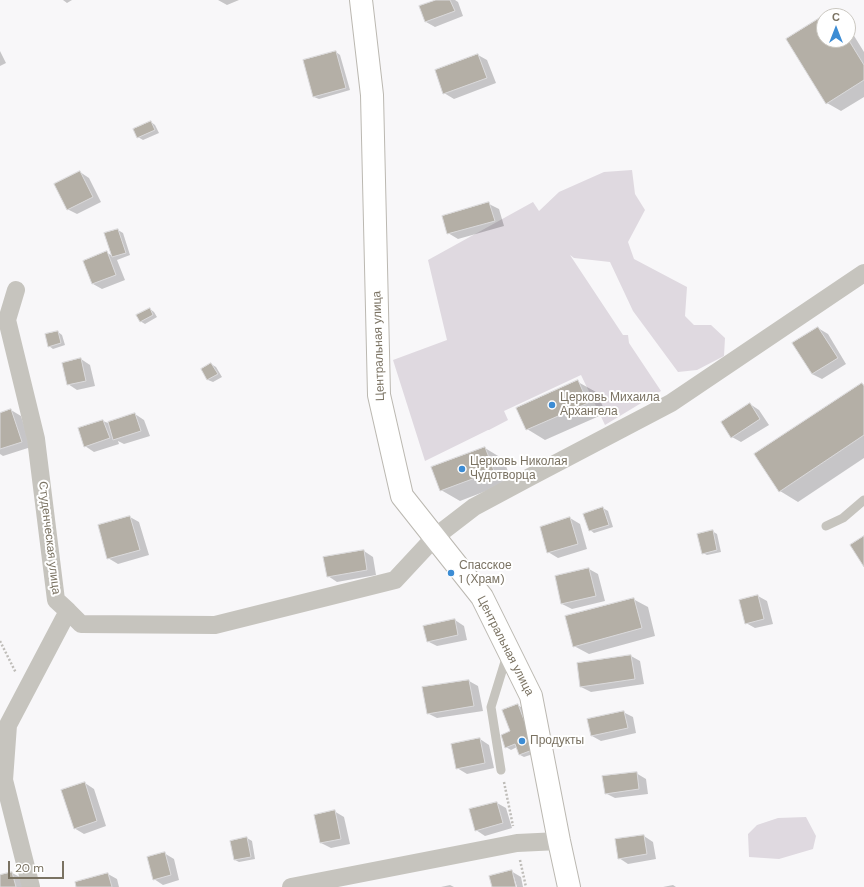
<!DOCTYPE html>
<meta charset="utf-8">
<style>
body{margin:0}
#map{position:relative;width:864px;height:887px;overflow:hidden;background:#f8f7f9;font-family:"DM Sans",sans-serif}
canvas{display:block}
.north{position:absolute;left:816px;top:8px;width:40px;height:40px;box-sizing:border-box;background:#fff;border:1px solid #cac7c0;border-radius:50%;rotate:0deg;font-size:11px;font-weight:700;line-height:16px;text-align:center;color:#7a7262}
.north::after{content:'';display:block;margin:auto;width:14px;height:18px;background:#3c8cd4;clip-path:polygon(50% 0,100% 100%,50% 72%,0 100%)}
.scale{position:absolute;left:8px;top:861px;width:56px;height:18px;box-sizing:border-box;border:2px solid #7a7262;border-top:0;padding-left:5px;font-size:12px;line-height:14px;white-space:nowrap;color:#7a7262;-webkit-text-stroke:3px #fff;paint-order:stroke}
</style>
<div id="map">
<canvas width="864" height="887"></canvas>
<div class="north">С</div>
<div class="scale">20 m</div>
</div>
<script>
const c = document.querySelector('canvas').getContext('2d');
c.lineJoin = 'round';
function fillPath(path, color) { c.fillStyle = color; c.fill(path, 'evenodd'); }
function strokePath(path, color, width, dash) { c.strokeStyle = color; c.lineWidth = width; c.lineCap = dash ? 'butt' : 'round'; c.setLineDash(dash || []); c.stroke(path); }
function write(font, color, halo, rows, align = 'center') {
  c.font = font + ' "DM Sans",sans-serif'; c.lineWidth = 4; c.setLineDash([]); c.textBaseline = 'middle'; c.strokeStyle = halo; c.fillStyle = color; for (const [text, x, y, turn = 0] of rows) {
    c.save(); c.translate(x, y); c.rotate((+turn || 0) * Math.PI / 180); c.textAlign = isNaN(turn) ? turn : align; if (halo) c.strokeText(text, 0, 0); c.fillText(text, 0, 0); c.restore();
  }
}
const green = new Path2D(`
 M632 170 635 194 645 210 628 242 634 259 687 287 685 316 694 325H711L725 338 724 356 697 370 678 372 633 311 610 262 574 258 570 255 623 335H628L629 343 661 391 605 425 581 375 504 411 508 420 489 430H488L425 461 393 360 447 340 428 260 533 202 539 211 559 192 604 172Z
 M806 817 816 836 813 849 779 859 749 857 748 834 757 825 778 818Z`);
const shadow = new Path2D(`
 M63 0H72L67 3Z
 M218 0H239L227 5Z
 M439 0H455L458 2 463 16 435 27 426 22Z
 M824 17V40H848V26L864 52V97L841 111 827 103 787 40Z
 M0 51 6 63 0 66Z
 M336 52 340 55 350 90 319 99 314 97Z
 M478 55 487 60 496 83 454 99 444 93Z
 M151 122 155 125 159 133 143 140 138 137 135 130Z
 M80 172 89 178 101 202 77 214 67 209Z
 M489 204 499 209 504 226 458 239 448 233Z
 M118 230 123 233 130 255 117 260 125 280 102 289 93 284 107 253 113 256Z
 M150 309 154 312 157 317 145 324 140 321Z
 M818 328 828 334 846 364 822 379 812 374Z
 M58 332 62 335 65 345 53 349 49 346Z
 M81 359 90 365 95 386 77 390 68 384Z
 M211 364 216 367 222 377 213 382 208 380 202 370Z
 M578 382 596 392 606 413 545 440 527 429Z
 M862 384 864 385V458L798 502 780 491Z
 M750 404 759 410 769 425 741 442 732 437Z
 M11 410 21 416 31 447 3 456 0 454V414Z
 M135 414 144 420 150 436 124 444 118 441 119 444 94 452 85 446 79 429 103 421 108 423Z
 M485 448 503 459 512 481 460 501 441 490Z
 M603 508 608 511 613 527 594 533 590 530Z
 M130 517 139 522 149 555 118 564 108 558Z
 M570 518 580 524 587 549 558 558 548 552Z
 M712 531 717 534 721 552 707 555 703 553Z
 M364 551 373 557 376 575 337 582 328 576Z
 M589 569 598 574 605 601 572 609 562 604Z
 M758 596 767 601 773 624 755 628 746 623Z
 M633 599 648 607 655 636 589 654 574 646Z
 M455 620 464 626 467 640 437 646 427 641Z
 M631 656 640 661 644 684 591 692 581 687 578 664Z
 M469 681 478 686 483 711 437 718 427 713Z
 M518 705 522 708 539 752 524 757 520 755 517 747 511 750 506 747Z
 M623 712 633 717 636 733 601 741 592 736Z
 M480 739 489 745 494 768 467 774 457 768Z
 M636 773 646 779 648 794 615 798 605 793Z
 M85 783 94 789 106 826 84 834 74 828Z
 M497 803 506 808 512 828 485 836 476 830Z
 M334 811 344 817 350 844 331 848 321 843Z
 M644 836 653 842 656 859 628 864 619 858Z
 M247 838 252 841 255 859 239 862 235 860Z
 M164 853 174 859 179 880 163 885 154 879Z
 M511 871 521 877 523 887H517L514 877H512L515 887H493Z
 M12 873 22 878 23 887H0V876Z
 M108 874 117 879 119 887H77Z
 M450 885 454 887H441Z
 M673 885 676 887H663Z`);
const building = new Path2D(`
 M436 0H450L455 11 425 22 419 6Z
 M831 11 833 16H824V40L848 39 864 65V80L826 104 786 39Z
 M336 51 346 88 313 97 303 60Z
 M478 54 487 78 443 94 435 70Z
 M151 121 155 130 137 138 133 129Z
 M80 171 93 197 67 210 54 184Z
 M489 202 495 221 447 234 442 216Z
 M118 229 126 253 112 257 104 233Z
 M107 251 116 275 92 284 83 261Z
 M150 308 153 315 140 322 136 315Z
 M818 327 838 358 812 374 792 343Z
 M58 331 61 343 48 347 45 334Z
 M81 358 86 381 67 385 62 363Z
 M211 363 218 374 207 380 201 369Z
 M578 380 588 403 526 430 516 408Z
 M862 383 864 386V435L779 492 754 454Z
 M750 403 760 419 731 438 721 422Z
 M11 409 22 442 0 449V413Z
 M135 413 141 431 113 440 108 422Z
 M103 420 110 438 84 447 78 428Z
 M485 447 494 471 440 491 431 467Z
 M603 507 609 525 589 531 583 514Z
 M130 516 140 550 107 559 98 525Z
 M570 517 578 544 547 553 540 527Z
 M713 530 717 550 702 554 697 534Z
 M864 536V567L850 545Z
 M364 550 367 570 327 577 323 557Z
 M589 568 596 596 561 604 555 576Z
 M758 595 764 619 745 624 739 600Z
 M634 598 642 628 573 647 565 616Z
 M455 619 458 635 427 642 423 626Z
 M631 655 635 679 580 687 577 663Z
 M469 680 474 706 427 714 422 687Z
 M518 704 535 749 519 755 515 744 505 748 501 735 510 731 502 710Z
 M624 711 628 728 591 736 587 719Z
 M480 738 485 763 456 769 451 744Z
 M637 772 639 789 605 794 602 776Z
 M85 782 97 821 74 829 61 790Z
 M497 802 503 823 475 831 469 809Z
 M335 810 341 839 320 843 314 815Z
 M644 835 647 854 618 859 615 839Z
 M247 837 251 857 234 860 230 841Z
 M165 852 171 875 153 880 147 857Z
 M512 870 516 887H492L489 876Z
 M12 872 16 887H0V875Z
 M108 873 112 887H76L75 882Z`);
const path = new Path2D(`
 M0 641 16 673
 M504 782 513 826
 M520 860 526 887`);
const lane = new Path2D(`
 M826 526 843 518 864 500
 M501 770 491 707 507 655`);
const street = new Path2D(`
 M16 290 7 320 36 439 56 600 68 611 8 725 4 780 31 887
 M68 611 81 624 215 625 395 580 435 537 474 507 530 477 671 403 864 273
 M291 887 517 843 559 841`);
const secondary = new Path2D(`
 M361 0 372 95 379 395 402 496 482 597 531 696 559 841 569 887`);
const markers = [
 [552,405,4,"#3c8cd4"],
 [462,469,4,"#3c8cd4"],
 [451,573,4,"#3c8cd4"],
 [522,741,4,"#3c8cd4"]
];
const streetNames = [
 ["Центральная улица",379,346,-92],
 ["Студенческая улица",49,538,83],
 ["Центральная улица",505,646,63]
];
const poiNames = [
 ["Церковь Михаила",560,398],
 ["Архангела",560,412],
 ["Церковь Николая",470,462],
 ["Чудотворца",470,476],
 ["Спасское",459,566],
 ["1 (Храм)",459,580],
 ["Продукты",530,741]
];
fillPath(green, '#dfd9e0');
fillPath(shadow, '#0003');
fillPath(building, '#b4afa6');
strokePath(building, '#dad9db', 1);
strokePath(secondary, '#bbb8b1', 24);
strokePath(path, '#bfbdb9', 2.5, [2, 2]);
strokePath(lane, '#c6c4be', 9);
strokePath(street, '#c6c4be', 18);
strokePath(secondary, '#fff', 22);
for (const [x, y, r, color] of markers) { const dot = new Path2D(); dot.arc(x, y, r, 0, 2 * Math.PI); c.fillStyle = color; c.fill(dot); strokePath(dot, '#fff', 1.5); }
write('12px', '#7a7262', '#fff', streetNames);
write('12px', '#7a7262', '#fff', poiNames, 'left');
</script>
